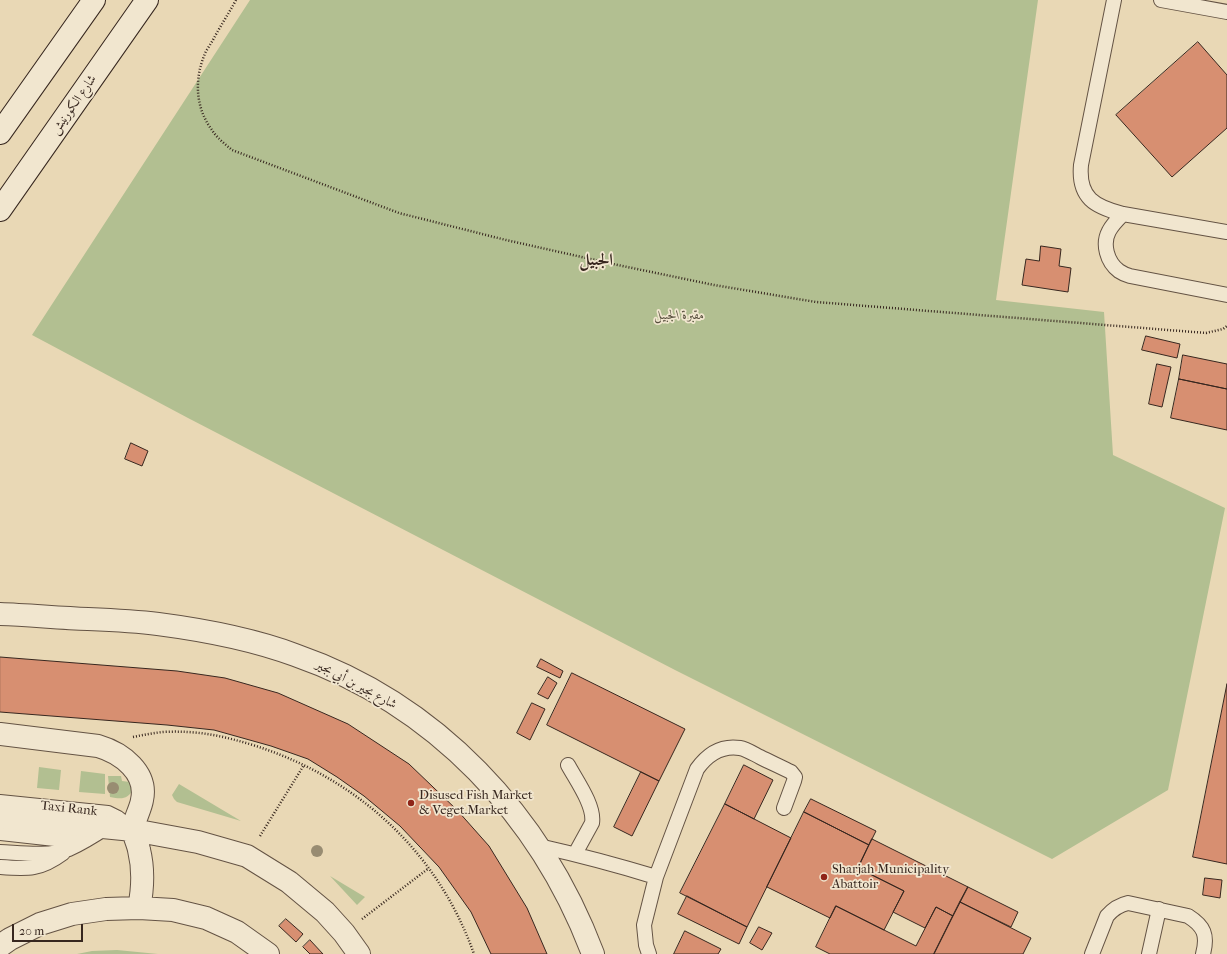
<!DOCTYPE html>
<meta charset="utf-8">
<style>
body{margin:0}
#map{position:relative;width:1227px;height:954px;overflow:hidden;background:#e9d8b5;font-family:"IM FELL French Canon",serif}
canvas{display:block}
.scale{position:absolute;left:12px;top:924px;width:71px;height:18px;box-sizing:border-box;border:2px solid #37271f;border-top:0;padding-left:5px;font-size:12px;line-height:14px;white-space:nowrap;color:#37271f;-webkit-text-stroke:3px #f1e6cf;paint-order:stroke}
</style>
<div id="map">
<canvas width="1227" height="954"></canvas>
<div class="scale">20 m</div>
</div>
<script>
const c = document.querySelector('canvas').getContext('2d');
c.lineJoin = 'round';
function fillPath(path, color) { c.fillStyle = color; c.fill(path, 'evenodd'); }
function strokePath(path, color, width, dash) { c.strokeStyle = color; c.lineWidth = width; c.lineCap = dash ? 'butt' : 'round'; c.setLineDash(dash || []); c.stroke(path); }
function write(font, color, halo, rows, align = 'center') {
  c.font = font + ' "IM FELL French Canon",Amiri,serif'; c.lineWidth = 3.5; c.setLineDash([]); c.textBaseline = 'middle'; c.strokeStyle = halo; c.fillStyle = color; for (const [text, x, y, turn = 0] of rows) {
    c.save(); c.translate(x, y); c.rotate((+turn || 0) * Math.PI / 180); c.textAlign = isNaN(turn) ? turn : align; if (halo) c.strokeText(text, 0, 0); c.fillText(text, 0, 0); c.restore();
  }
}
const green = new Path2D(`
 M250 0H1038L996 300 1104 312 1113 455 1225 508 1168 790 1052 859 675 670 188 418 32 335Z
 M39 767 61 770 59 790 37 788Z
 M81 771 105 774V794L79 792Z
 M108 776H121L122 781 130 782 133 789C128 800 121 799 110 797Z
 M179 784 241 821 177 802 174 799 172 795Z
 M330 876 365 897 357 905Z
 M117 950 158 954H77L92 951Z`);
const building = new Path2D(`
 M1198 42 1227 75V128L1172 177 1116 115Z
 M1041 246 1061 249 1059 266 1071 268 1068 292 1022 285 1026 259 1039 261Z
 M1146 336 1180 344 1177 358 1142 350Z
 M1183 355 1227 364V389L1179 379Z
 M1157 364 1171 367 1162 407 1149 404Z
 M1179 379 1227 389V430L1171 418Z
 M131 443 148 451 142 466 125 459Z
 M0 657 177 671 225 678 278 693 348 724 409 764 457 810 489 846 527 908 547 954H491L471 912 439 867 400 826 364 796 337 777 308 759 271 746 214 730 167 725 0 712Z
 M541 659 563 671 560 678 537 667Z
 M572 673 685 729 659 781 547 725Z
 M548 677 557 683 548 699 538 694Z
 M1227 684V864L1193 857Z
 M532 703 545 709 530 740 517 733Z
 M744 765 773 780 754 819 725 804Z
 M641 772 659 781 632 836 614 827Z
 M811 799 876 831 869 845 804 812Z
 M725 804 791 838 747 927 680 893Z
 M804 812 869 845 858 868 904 891 884 930 836 906 830 918 767 887Z
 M872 839 968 887 953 916 936 907 925 928 893 912 904 891 858 868Z
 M1205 878 1222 880 1220 898 1203 895Z
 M968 887 1018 912 1011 927 960 902Z
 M687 896 747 927 739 944 678 914Z
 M960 902 1031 938 1023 954H934Z
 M836 906 916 946 936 907 953 916 934 954H830L816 947Z
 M286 919 303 934 296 942 279 926Z
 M759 927 772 933 762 950 750 943Z
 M685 931 721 949 718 954H674Z
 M310 940 323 954H310L303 947Z`);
const path = new Path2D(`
 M236 0C229 13 221 25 214 38 211 44 206 50 204 56 194 81 196 109 212 130 217 138 225 144 232 150L399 213 506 240 613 264 714 285 816 302 1206 333 1223 329 1227 326
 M133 737C143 735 153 733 163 732 197 730 224 736 256 746 358 779 438 852 474 954
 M260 836 304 765
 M362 919 429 868`);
const lane = new Path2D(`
 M1114 0 1081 165C1078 198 1095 207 1123 214L1227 232
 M1161 0 1227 12
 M1123 214C1118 219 1112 225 1109 231 1102 244 1107 262 1119 271 1122 273 1126 275 1130 276L1227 295
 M568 765C576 780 595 806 592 823L575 854
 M0 802 108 813 118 818 132 829
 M0 833 55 839H85
 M539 846C579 855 617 865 656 877
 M0 852C22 853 48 857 69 849 82 843 95 835 107 827
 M0 867C28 869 40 870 63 853
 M649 954 646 945 644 925 656 877 697 769C707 755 721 745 740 748 746 749 754 754 760 757 770 762 781 767 791 772L795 777 794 781 784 808
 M1092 954 1107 916C1113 909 1119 905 1128 903L1188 916C1204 926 1208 935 1203 954
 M1149 954 1159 909`);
const street = new Path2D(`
 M0 614C29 615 59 618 88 619 112 620 135 621 158 624 204 630 252 639 295 655 436 704 541 816 593 954
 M0 734 98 746C122 753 148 773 142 800 141 808 133 823 133 829 133 834 138 844 139 850 144 870 143 888 139 908
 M0 817 133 830 198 842 247 856 289 882 325 912 344 933 359 954
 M0 946 10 939 40 924 72 914 106 909 139 908 173 910 206 918 237 932 268 954`);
const secondary = new Path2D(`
 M0 133 94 0
 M0 210 147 0`);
const trees = [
 [113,788],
 [317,851]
];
const markers = [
 [411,803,4,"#8f2418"],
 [824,877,4,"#8f2418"]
];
const streetNames = [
 ["شارع الكورنيش",74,105,-55],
 ["شارع بجير بن أبي بجير",356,685,28],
 ["Taxi Rank",69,809,6]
];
const parkNames = [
 ["مقبرة الجبيل",679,316]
];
const poiNames = [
 ["Disused Fish Market",419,796],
 ["& Veget.Market",419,811],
 ["Sharjah Municipality",832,870],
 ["Abattoir",832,885]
];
const districtNames = [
 ["الجبيل",596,261]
];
fillPath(green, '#b2bf91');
fillPath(building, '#d78f71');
strokePath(building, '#37271f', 1);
strokePath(lane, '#645344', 16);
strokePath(street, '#645344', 24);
strokePath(secondary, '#37271f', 24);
strokePath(path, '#37271f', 2.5, [1, 2]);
strokePath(lane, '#f1e6cf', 14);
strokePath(street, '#f1e6cf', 22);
strokePath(secondary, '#f1e6cf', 22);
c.fillStyle = '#988c72';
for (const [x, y] of trees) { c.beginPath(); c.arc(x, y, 6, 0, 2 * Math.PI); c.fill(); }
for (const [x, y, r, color] of markers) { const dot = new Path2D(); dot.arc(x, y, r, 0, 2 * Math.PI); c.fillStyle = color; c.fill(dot); strokePath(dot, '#f1e6cf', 1.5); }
write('13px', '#37271f', '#f1e6cf', streetNames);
write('italic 13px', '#564d3c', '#f1e6cf', parkNames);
write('13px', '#37271f', '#f1e6cf', poiNames, 'left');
write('bold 17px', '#37271f', '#f1e6cf', districtNames);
</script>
